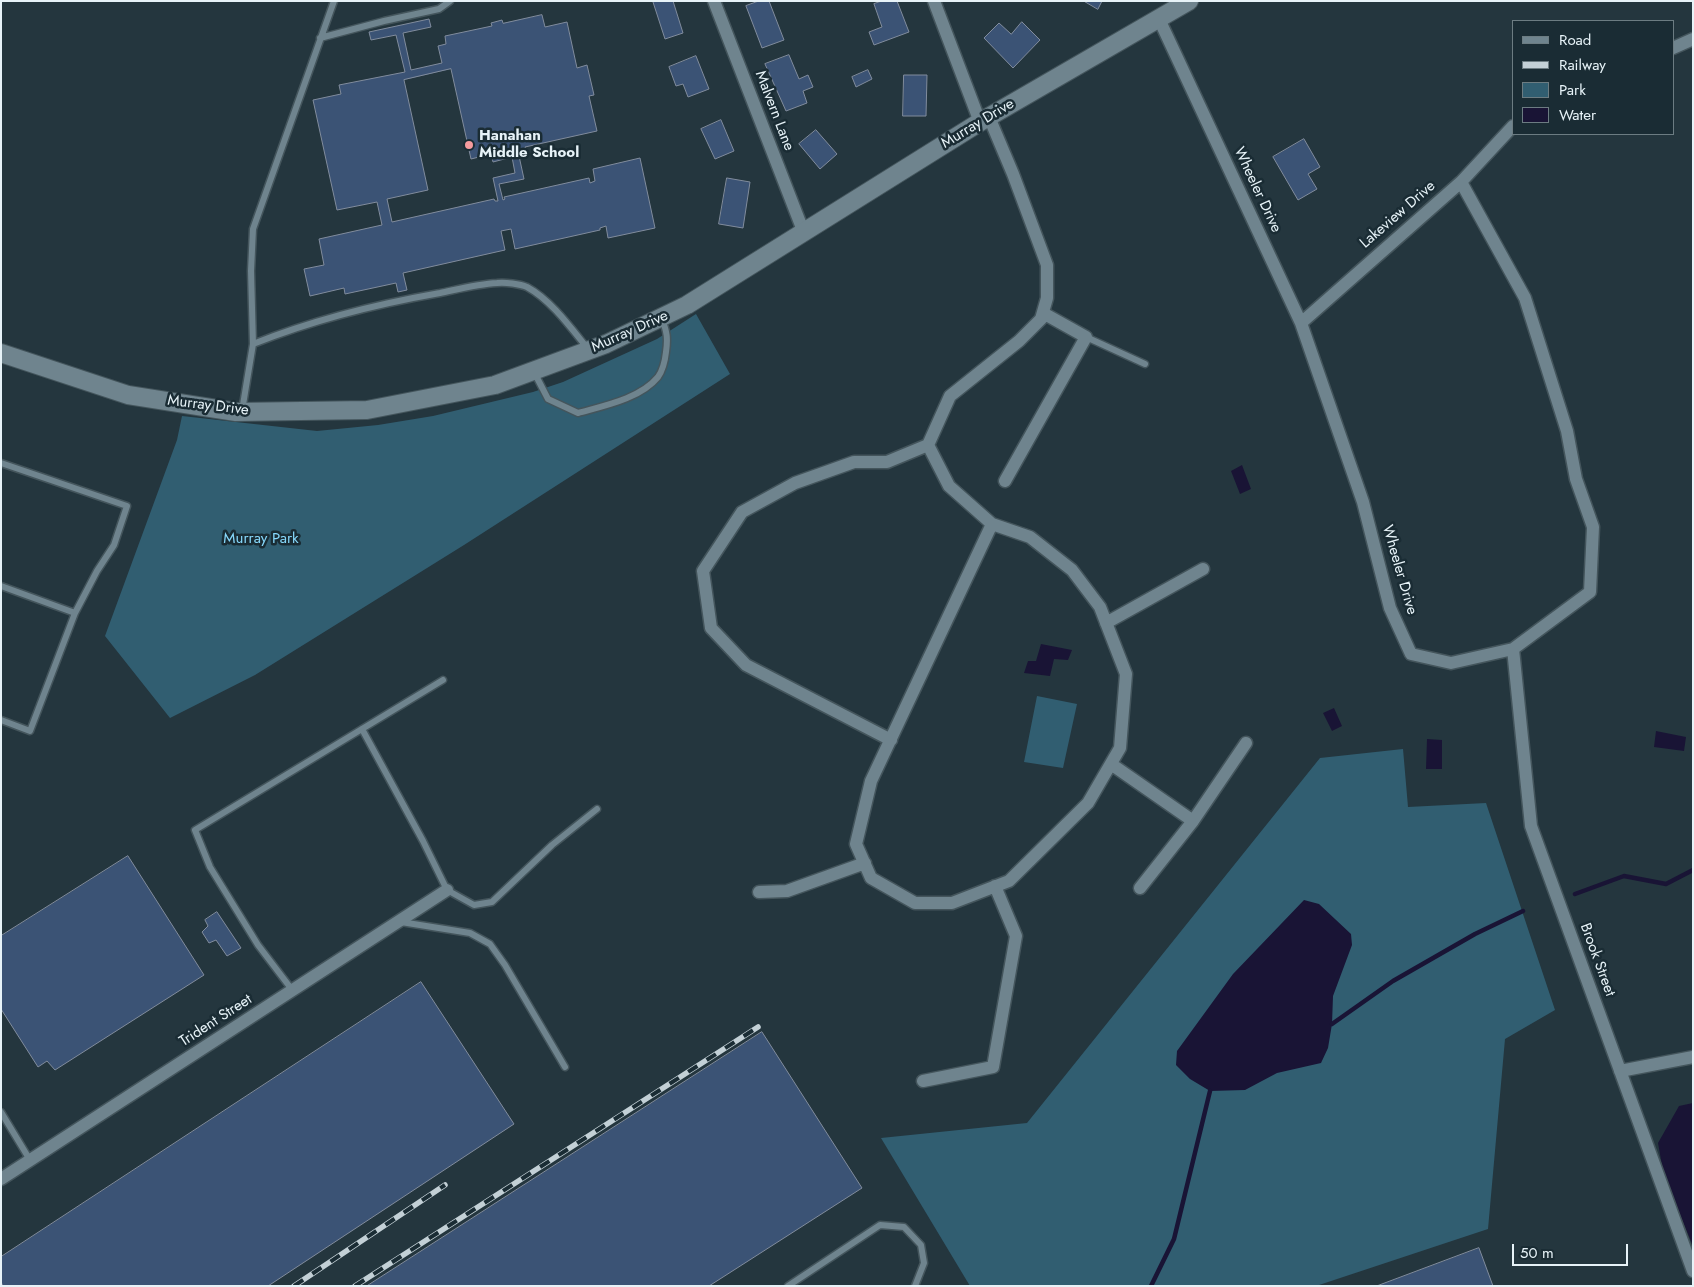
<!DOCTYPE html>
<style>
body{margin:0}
#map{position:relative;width:1694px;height:1287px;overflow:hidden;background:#24363e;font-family:Jost,sans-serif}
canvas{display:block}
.frame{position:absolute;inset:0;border:2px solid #e7f3f8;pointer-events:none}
.legend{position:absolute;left:1512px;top:20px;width:162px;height:115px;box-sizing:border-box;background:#1a2c34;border:1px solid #6c7c82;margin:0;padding:6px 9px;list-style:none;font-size:15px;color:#e7f3f8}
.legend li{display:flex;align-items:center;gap:10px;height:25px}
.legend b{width:25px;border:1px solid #6c7c82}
.scale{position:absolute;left:1512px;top:1244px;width:116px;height:22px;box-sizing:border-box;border:2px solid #e7f3f8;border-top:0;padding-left:6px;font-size:15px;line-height:18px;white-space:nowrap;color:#e7f3f8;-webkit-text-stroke:4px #1a2c34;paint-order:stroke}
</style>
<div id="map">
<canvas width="1694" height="1287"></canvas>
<div class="frame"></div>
<ul class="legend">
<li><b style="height:6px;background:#6f848e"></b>Road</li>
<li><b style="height:6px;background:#c3d0d6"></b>Railway</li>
<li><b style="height:14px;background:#315e71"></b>Park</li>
<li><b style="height:14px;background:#191435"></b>Water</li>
</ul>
<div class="scale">50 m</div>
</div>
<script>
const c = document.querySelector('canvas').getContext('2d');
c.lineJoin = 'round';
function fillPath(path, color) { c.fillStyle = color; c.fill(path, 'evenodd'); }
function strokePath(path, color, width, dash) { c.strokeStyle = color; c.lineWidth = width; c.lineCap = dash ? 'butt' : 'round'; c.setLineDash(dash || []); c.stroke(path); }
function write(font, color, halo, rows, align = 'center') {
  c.font = font + ' Jost,sans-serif'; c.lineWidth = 5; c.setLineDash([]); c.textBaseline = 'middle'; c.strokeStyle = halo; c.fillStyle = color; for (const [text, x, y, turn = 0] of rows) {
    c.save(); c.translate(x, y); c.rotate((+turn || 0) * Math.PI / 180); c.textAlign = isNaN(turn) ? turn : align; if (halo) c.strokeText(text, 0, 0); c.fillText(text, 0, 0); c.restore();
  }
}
const green = new Path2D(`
 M696 314 730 374 464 545 255 675 170 718 105 636 177 440 182 416 317 431 378 425 433 416 533 392 563 382 657 339Z
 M1037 696 1077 704 1063 768 1024 762Z
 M1403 749 1408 807 1486 803 1555 1010 1505 1039 1488 1229 1316 1286H970L881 1138 1027 1123 1320 758Z`);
const water = new Path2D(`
 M1242 465 1251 489 1240 494 1231 471Z
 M1041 644 1072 650 1068 660 1054 659 1050 676 1024 673 1028 661H1036Z
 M1334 708 1342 726 1332 731 1323 713Z
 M1656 731 1686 737 1684 751 1654 747Z
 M1427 739 1442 740V769H1426Z
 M1304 900 1319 904 1351 934 1352 945 1333 996 1332 1024 1328 1048 1321 1063 1277 1073 1245 1090 1210 1091 1190 1079 1176 1065 1177 1051 1233 974Z
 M1693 1103V1246L1664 1176 1658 1143 1679 1106Z`);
const stream = new Path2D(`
 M1575 894 1624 876 1666 884 1693 870
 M1332 1024 1393 981 1475 934 1523 911
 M1151 1286 1174 1239 1210 1091`);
const building = new Path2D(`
 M673 1 683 33 665 39 653 2Z
 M759 1H769L784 40 762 48 746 6Z
 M882 1H897L909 32 874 45 869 32 882 27 874 4Z
 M1084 1H1102L1098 9Z
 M542 15 545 27 567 22 577 68 587 65 594 95 589 96 597 131 525 147 527 154 519 156 524 179 499 184 503 200 505 199 504 197 589 178 590 183 595 181 593 169 640 158 655 228 608 238 606 226 600 228V230L515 249 511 229 501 231 505 250 403 273 407 290 398 292 396 283 345 294 344 288 310 296 304 269 324 265 319 239 382 225 377 202 337 210 313 100 341 94 339 85 405 72 396 35 371 40 369 32 429 19 431 27 403 33 411 70 442 63 438 46 446 44 445 36 492 26 491 23 502 20 503 23ZM451 69 471 159 491 154 493 162 512 157 515 173 493 178 498 201H495L494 199 392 222 387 199 428 190 404 80Z
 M1022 22 1040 40 1013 68 984 38 999 23 1011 34Z
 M789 55 799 79 808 75 813 87 803 91 807 103 786 111 765 64Z
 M696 56 709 89 688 97 683 84 676 86 669 67Z
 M868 70 872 79 856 87 852 77Z
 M904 75H927L926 116H903Z
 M721 120 734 151 715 159 701 129Z
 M816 130 837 154 820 169 799 144Z
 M1304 139 1320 167 1308 174 1317 189 1298 200 1273 157Z
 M727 178 750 182 743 228 719 224Z
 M128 856 204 975 55 1070 47 1061 38 1067 1 1009V936Z
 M217 912 241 948 227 956 216 940 209 943 202 932 208 926 205 920Z
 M421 982 514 1124 268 1286H3L1 1282V1257Z
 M762 1032 862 1188 709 1286H367Z
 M1479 1248 1493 1286H1377Z`);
const lane = new Path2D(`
 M320 38 384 21 439 9 450 1
 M1086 337 1145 364
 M253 344 251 271 253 229 334 1
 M534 372 548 399 578 413C603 406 640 399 658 377 663 370 665 361 666 352 668 338 667 332 662 319
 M242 411 253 344C313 320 377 304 440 293 459 289 478 284 497 283 505 282 520 284 527 287 551 300 571 328 588 349
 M1 463 127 506 114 545 97 571 75 613
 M1 586 75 613 30 731 1 720
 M362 729 423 841 447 890 474 905 492 902 552 845 597 809
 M401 922 470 933 490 944 505 965 565 1067
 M293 991 258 945 210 867 195 830 443 680
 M1 1112 30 1160
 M788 1286 880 1225 904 1227 921 1245 924 1263 915 1286`);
const street = new Path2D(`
 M714 1 804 233
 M934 1 980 122
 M1159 19 1301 323 1363 502 1390 608 1411 654 1451 663 1513 649 1590 592 1593 527 1576 479 1567 431 1525 298 1461 182
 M1673 48 1693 39
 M1301 323 1461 182 1513 126
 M928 445 949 486 992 524
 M1005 481 1086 337 1043 313
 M992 524 1030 537 1072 570 1100 607 1126 674 1120 748 1088 803 1009 881 952 903H915L871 878 856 844 871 781Z
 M1106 623 1203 569
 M1513 649 1531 826 1693 1271
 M891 740 746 665 711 628 703 571 742 512 795 483 854 462H887L928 445 950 396 1019 341 1041 319 1047 298V265L1013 174 989 117
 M1111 764 1193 821 1140 888
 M1193 821 1246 743
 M759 892 787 891 865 863
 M1620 1071 1693 1057
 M923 1081 993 1067 1016 936 995 886
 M1 1179 447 890`);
const secondary = new Path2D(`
 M1 353 128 395 236 412 367 410 495 385 606 344 687 305 980 122 1189 1`);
const rail = new Path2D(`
 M294 1286 445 1185
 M355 1286 758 1027`);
const markers = [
 [469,145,5,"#f59b9e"]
];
const streetNames = [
 ["Malvern Lane",774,111,69],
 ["Murray Drive",978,124,-31],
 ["Wheeler Drive",1257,190,65],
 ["Lakeview Drive",1398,215,-41],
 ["Murray Drive",630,332,-24],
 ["Murray Drive",208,406,7],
 ["Wheeler Drive",1399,570,74],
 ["Brook Street",1597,960,70],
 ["Trident Street",216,1021,-33]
];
const poiNames = [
 ["Hanahan",479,136],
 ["Middle School",479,153]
];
const parkNames = [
 ["Murray Park",261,539]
];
fillPath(green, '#315e71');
fillPath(water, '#191435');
strokePath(stream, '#191435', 4.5);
fillPath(building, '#3b5375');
strokePath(building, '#818c9d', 1);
strokePath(lane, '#44555c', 9);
strokePath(street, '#44555c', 15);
strokePath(secondary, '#44555c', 20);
strokePath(lane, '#6f848e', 6);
strokePath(street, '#6f848e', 12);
strokePath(secondary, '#6f848e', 18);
strokePath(rail, '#c3d0d6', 5.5);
strokePath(rail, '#1a2c34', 4, [11]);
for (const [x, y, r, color] of markers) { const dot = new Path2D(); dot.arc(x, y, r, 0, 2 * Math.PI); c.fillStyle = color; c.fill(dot); strokePath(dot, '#1a2c34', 2); }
write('15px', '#e7f3f8', '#1a2c34', streetNames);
write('bold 15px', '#e7f3f8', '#1a2c34', poiNames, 'left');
write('15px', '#86d7fa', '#1a2c34', parkNames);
</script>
